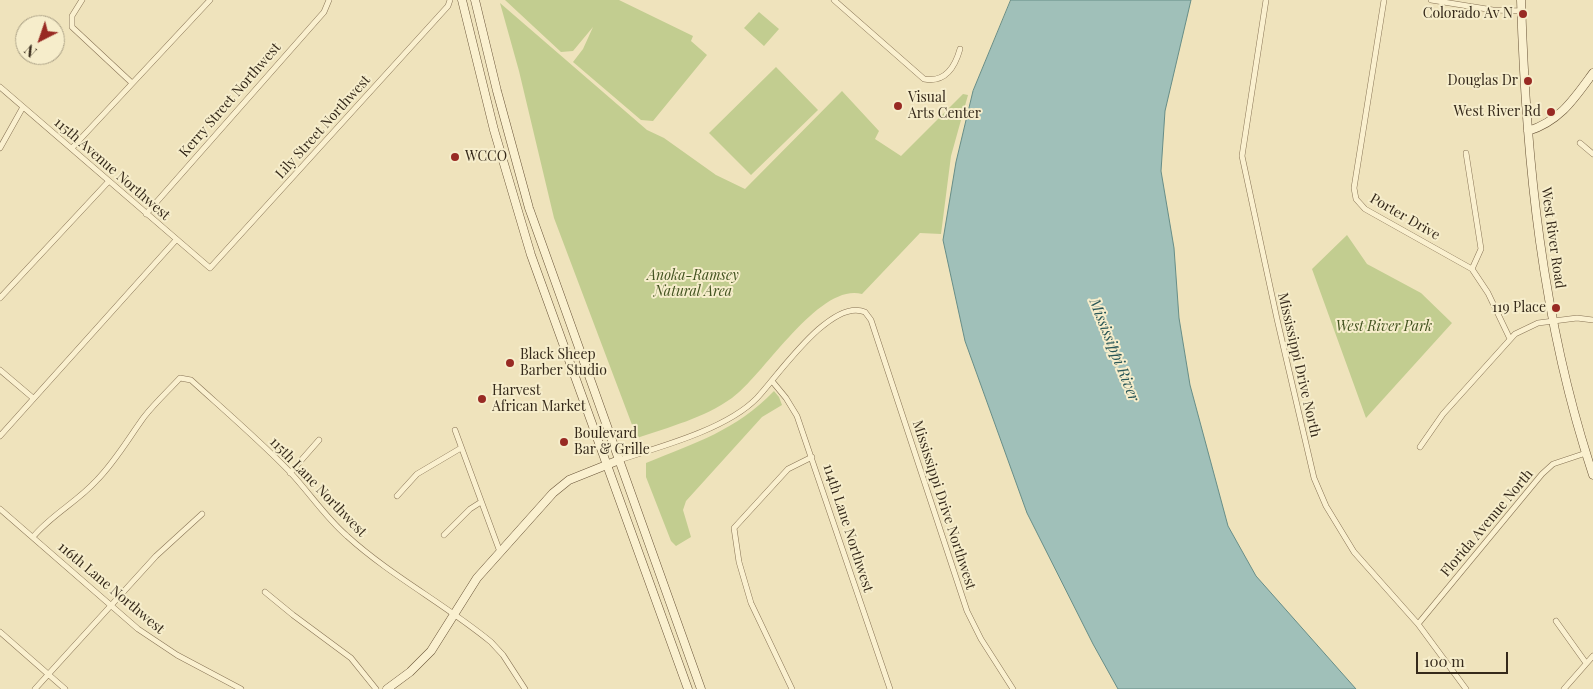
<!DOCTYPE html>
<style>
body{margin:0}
#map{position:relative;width:1593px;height:689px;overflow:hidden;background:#efe3bc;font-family:"Playfair Display",serif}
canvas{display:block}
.north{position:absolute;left:15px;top:15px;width:50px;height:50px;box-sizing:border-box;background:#f6edcb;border:1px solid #a99f84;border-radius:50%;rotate:221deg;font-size:14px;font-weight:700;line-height:20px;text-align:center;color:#35291a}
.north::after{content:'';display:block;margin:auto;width:18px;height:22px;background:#982a23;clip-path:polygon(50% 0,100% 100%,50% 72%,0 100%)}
.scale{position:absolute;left:1416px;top:652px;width:92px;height:22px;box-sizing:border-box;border:2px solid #35291a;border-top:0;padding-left:6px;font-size:15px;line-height:18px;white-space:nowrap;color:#35291a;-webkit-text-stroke:4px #f6edcb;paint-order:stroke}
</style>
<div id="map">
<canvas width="1593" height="689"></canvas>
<div class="north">N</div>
<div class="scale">100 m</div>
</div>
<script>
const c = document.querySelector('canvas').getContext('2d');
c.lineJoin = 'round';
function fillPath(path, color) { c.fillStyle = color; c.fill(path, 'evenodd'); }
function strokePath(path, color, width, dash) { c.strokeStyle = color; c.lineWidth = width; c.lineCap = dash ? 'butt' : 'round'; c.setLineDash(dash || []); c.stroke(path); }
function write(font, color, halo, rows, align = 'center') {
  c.font = font + ' "Playfair Display",serif'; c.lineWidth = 4; c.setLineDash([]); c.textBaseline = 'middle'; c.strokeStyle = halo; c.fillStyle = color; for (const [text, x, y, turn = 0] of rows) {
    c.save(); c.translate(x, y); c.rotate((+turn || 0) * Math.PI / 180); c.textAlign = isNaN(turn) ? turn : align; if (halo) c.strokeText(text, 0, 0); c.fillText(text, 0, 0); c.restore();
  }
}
const green = new Path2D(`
 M505 0H619L693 36 691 41 707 55 653 121 641 120 573 62 583 49 593 27 573 51 561 52Z
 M500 3 647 130 664 138 716 175 745 189 842 91 879 131 875 139 901 156 963 94 968 95 951 156 941 234 920 233 862 294C819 282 764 375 732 398 704 418 669 427 637 438L554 218 519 71Z
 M759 12 779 29 764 46 744 28Z
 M776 67 818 110 751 175 709 133Z
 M1347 235 1367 264 1421 293 1452 323 1366 418 1312 269Z
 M774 391 779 397 782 405 762 417 686 501 683 510 691 537 676 546 671 541 646 477V463C697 442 735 431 774 391Z`);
const water = new Path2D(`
 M1011 0H1191L1165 111 1161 171 1174 248 1179 318 1190 385 1228 526 1256 576 1356 689H1118L1093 644 1027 513 965 341 943 240 956 162 973 91Z`);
const street = new Path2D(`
 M82 0 72 16V27L132 83
 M834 0 924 79C945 83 955 67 960 49
 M1266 0 1242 156 1277 319 1314 478 1326 506 1354 552 1418 624 1466 689
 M1384 0 1354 188 1356 199 1365 209 1472 269 1488 293 1510 339
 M1431 0 1493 10 1522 11
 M0 87 210 268 448 6 450 0
 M1580 143 1593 154
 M0 148 23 107
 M72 148 210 0
 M1466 153 1481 249 1472 269
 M146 214 324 12 329 0
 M0 298 109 181
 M0 370 33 398
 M772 381 786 398 797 416 890 689
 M455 430 500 552
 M0 436 176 240
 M1420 447 1443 414 1515 334 1538 323 1577 318 1593 320
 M619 460C660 447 727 429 757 398 778 376 831 297 865 312L871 320 967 611 981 639 1013 689
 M290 473 319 440
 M397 496 417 474 461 448
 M0 509 138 629 177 655 241 689
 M444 535 470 509 481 502
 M33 537C51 515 77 502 96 481 115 462 128 439 144 417 155 403 168 391 180 378L191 380C224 410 258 439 289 471 309 492 325 517 347 536 391 576 445 604 491 642L503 655 525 689
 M265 592 293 615 351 658 376 689
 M1556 621 1586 663
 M1418 624 1542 474 1553 464 1586 453
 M0 632 65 689
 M35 689 156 556 202 514
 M792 689 751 603 739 562 734 528 788 469 812 457
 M1564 689 1593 656`);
const secondary = new Path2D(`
 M462 0 494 130 531 255 688 689
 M475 0 497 91 529 208 701 689
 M1521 0C1526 160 1542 322 1593 475
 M1528 131C1560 121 1574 99 1593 73
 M387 689 410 672 431 651 477 578 553 493 569 480 619 460`);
const markers = [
 [1523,14,5,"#982a23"],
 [1528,81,5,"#982a23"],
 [898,106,5,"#982a23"],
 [1551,112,5,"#982a23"],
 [455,157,5,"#982a23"],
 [1556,308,5,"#982a23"],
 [510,363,5,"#982a23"],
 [482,399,5,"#982a23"],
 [564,442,5,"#982a23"]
];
const poiNames = [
 ["Colorado Av N",1513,14,"right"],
 ["Douglas Dr",1518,81,"right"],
 ["Visual",908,98],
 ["Arts Center",908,114],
 ["West River Rd",1541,112,"right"],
 ["WCCO",465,157],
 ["119 Place",1546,308,"right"],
 ["Black Sheep",520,355],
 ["Barber Studio",520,371],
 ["Harvest",492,391],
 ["African Market",492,407],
 ["Boulevard",574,434],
 ["Bar & Grille",574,450]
];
const streetNames = [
 ["Kerry Street Northwest",230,100,-49],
 ["Lily Street Northwest",323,127,-48],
 ["115th Avenue Northwest",112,169,41],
 ["Porter Drive",1405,217,30],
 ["West River Road",1553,238,82],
 ["Mississippi Drive North",1299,365,77],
 ["115th Lane Northwest",318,487,46],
 ["Mississippi Drive Northwest",944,505,72],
 ["Florida Avenue North",1487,523,-50],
 ["114th Lane Northwest",848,528,72],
 ["116th Lane Northwest",111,588,40]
];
const parkNames = [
 ["Anoka-Ramsey",693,276],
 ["Natural Area",693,292],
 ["West River Park",1384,327]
];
const waterNames = [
 ["Mississippi River",1114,350,68]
];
fillPath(green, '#c2cd90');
fillPath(water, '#a0c0b9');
strokePath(water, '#678d87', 1);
strokePath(street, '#877355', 6);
strokePath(secondary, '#695438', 9);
strokePath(street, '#faf0cf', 5);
strokePath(secondary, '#faf0cf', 8);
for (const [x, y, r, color] of markers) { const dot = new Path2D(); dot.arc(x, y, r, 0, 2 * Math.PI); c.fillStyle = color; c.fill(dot); strokePath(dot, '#f6edcb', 2); }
write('14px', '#35291a', '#f6edcb', poiNames, 'left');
write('14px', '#35291a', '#f6edcb', streetNames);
write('italic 14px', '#435320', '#f6edcb', parkNames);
write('italic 15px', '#295656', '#f6edcb', waterNames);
</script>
